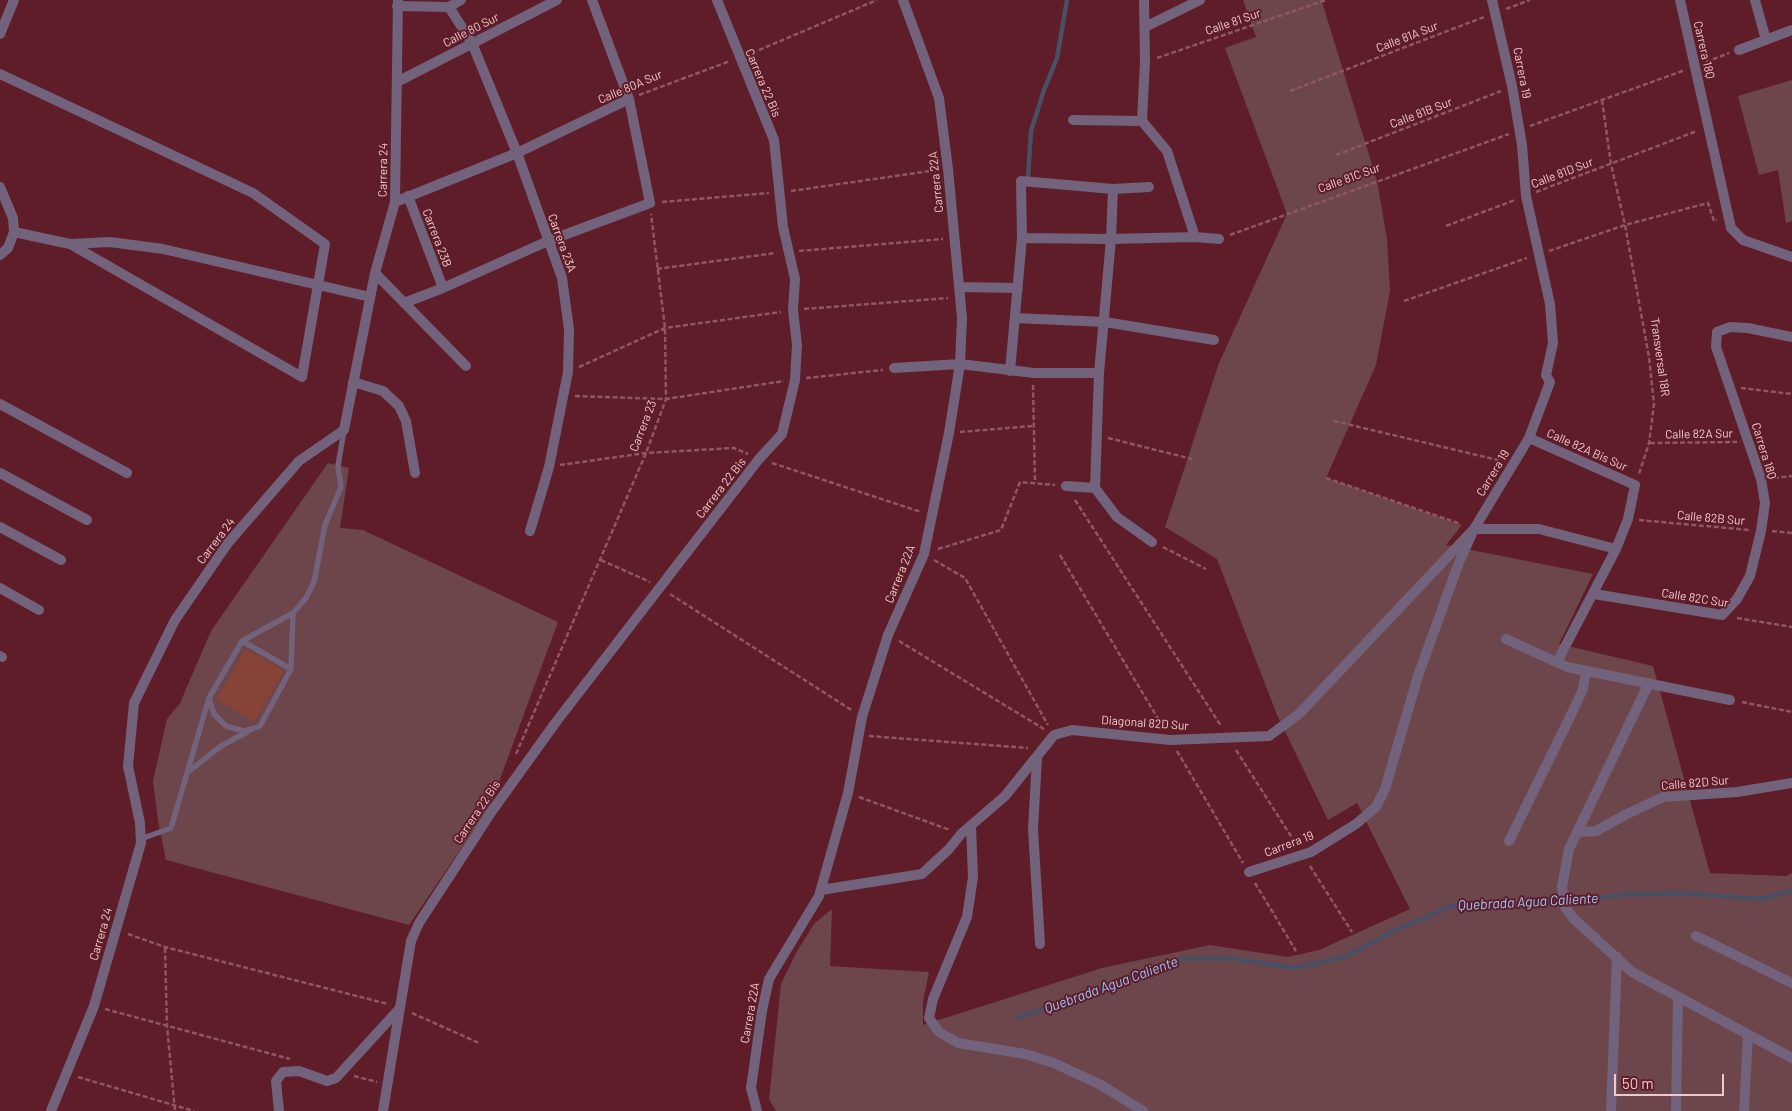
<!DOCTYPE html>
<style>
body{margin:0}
#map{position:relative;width:1792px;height:1111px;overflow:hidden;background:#5e1d29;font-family:Barlow,sans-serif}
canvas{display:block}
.scale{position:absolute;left:1614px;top:1074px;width:110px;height:22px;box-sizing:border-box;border:2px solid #f0c7ca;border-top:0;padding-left:6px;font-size:15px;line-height:18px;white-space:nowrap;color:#f0c7ca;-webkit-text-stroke:4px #5e1d29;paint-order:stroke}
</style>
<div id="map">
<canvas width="1792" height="1111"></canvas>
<div class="scale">50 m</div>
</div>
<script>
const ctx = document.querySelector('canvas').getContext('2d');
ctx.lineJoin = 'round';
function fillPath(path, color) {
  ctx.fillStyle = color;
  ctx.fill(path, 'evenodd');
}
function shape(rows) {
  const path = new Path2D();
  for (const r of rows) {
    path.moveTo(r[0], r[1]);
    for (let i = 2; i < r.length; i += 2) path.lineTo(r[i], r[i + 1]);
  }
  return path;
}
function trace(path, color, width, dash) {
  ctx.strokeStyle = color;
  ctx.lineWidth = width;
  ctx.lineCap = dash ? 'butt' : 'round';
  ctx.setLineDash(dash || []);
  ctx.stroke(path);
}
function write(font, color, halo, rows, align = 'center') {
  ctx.font = font + ' Barlow,sans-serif';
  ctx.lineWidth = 4;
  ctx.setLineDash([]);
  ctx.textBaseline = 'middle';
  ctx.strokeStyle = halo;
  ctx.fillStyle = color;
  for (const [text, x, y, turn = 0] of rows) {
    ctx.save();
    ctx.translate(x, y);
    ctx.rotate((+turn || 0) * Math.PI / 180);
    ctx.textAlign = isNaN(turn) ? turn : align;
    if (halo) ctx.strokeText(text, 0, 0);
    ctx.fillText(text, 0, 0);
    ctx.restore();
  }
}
fillPath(shape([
 [1243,0,1325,0,1322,2,1377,181,1387,239,1390,291,1376,365,1326,478,1462,525,1446,545,1593,574,1559,644,1653,666,1710,873,1786,876,1792,873,1792,1111,776,1111,769,1099,781,984,796,953,814,924,832,909,830,966,929,972,923,1002,923,1025,1102,968,1210,945,1288,957,1319,950,1410,909,1357,803,1328,820,1277,715,1217,559,1165,527,1219,363,1287,214,1225,48,1256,37],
 [1792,80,1792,221,1786,223,1778,170,1759,175,1738,96],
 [328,463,349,468,340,528,363,530,558,622,490,806,409,925,166,860,158,821,153,781,167,719,180,703,211,631]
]), '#6c464a');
trace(shape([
 [1028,177,1031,131,1044,90,1057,58,1067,0],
 [1017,1018,1181,959,1235,959,1295,968,1345,957,1398,929,1454,905,1542,903,1623,895,1679,893,1761,899,1792,891]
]), '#495066', 4.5);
fillPath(shape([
 [245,649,284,671,255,721,216,700]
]), '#874336');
trace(shape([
 [1506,9,1530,0],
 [752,53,877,0],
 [1157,58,1326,0],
 [1706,62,1729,53],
 [1290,91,1484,17],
 [639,95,730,61],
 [1602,100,1611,164,1625,225,1649,357,1654,404,1649,443,1639,474],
 [1530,126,1685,70],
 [1336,155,1501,91],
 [791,191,937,170],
 [1536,192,1697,131],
 [662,202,769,193],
 [1446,226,1515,200],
 [1230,235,1509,134],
 [799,251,943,239],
 [1549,251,1625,225,1708,203,1714,221,1717,220],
 [657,269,776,253],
 [1404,301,1527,258],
 [804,309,948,298],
 [579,367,665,328,781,312],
 [806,378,883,370],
 [1033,385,1035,483],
 [1741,388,1792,394],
 [575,396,666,399,784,381],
 [1334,421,1502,461],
 [960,432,1032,426],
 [1108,438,1192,459],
 [1650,443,1737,442],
 [772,463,921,512],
 [560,465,646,453,734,448,748,454],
 [1326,478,1461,524],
 [1774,478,1792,476],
 [1075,500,1221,726],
 [1639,520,1749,530],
 [1772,531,1792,533],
 [1163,547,1206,569],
 [938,549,1001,530,1020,482,1055,485],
 [1060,555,1163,727],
 [601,560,650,582],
 [934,560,965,578,1048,725],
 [670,594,853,711],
 [1737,618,1792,627],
 [899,641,1044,729],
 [1742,702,1792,712],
 [869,736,1028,748],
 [1236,750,1296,844],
 [1177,751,1243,863],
 [516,754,646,453,666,399,665,328,651,214],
 [859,797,950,830],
 [1310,866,1352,932],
 [1255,883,1296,951],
 [128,934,165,947,388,1004],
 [165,948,167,1026,175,1111],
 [105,1009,290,1059],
 [412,1013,479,1043],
 [354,1076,377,1082],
 [78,1077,194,1111]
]), '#905760', 2.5, [5, 2.5]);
trace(shape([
 [293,613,306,598,314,582,325,525,341,487,338,466,344,430],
 [242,641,293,613,291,669],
 [189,771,221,746,247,732],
 [141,839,171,828,209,698,242,641,291,669,260,726,252,729,244,731,226,726,214,714,209,698]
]), '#72627b', 5.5);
trace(shape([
 [1755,0,1766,40],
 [397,6,449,7,461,0],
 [449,7,472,43,517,153,562,278,569,329,568,372,549,467,530,531],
 [1145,27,1200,0],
 [1739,50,1792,30],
 [0,74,253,193,325,244,302,377,70,244],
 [397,82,557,0],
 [1073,120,1142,121,1167,151,1195,237],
 [1142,121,1145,61,1144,0],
 [408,196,443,288],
 [395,202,517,153,629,99],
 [14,232,70,244,110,242,163,249,370,297],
 [1022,238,1111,239,1195,237,1219,239],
 [375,273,466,366],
 [959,287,1018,288],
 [404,303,443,288,548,241,650,203,629,99,592,0],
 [1015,318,1105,322,1214,340],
 [894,368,960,364,1034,373,1099,373],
 [1010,371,1022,238,1021,181,1113,189,1149,187],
 [353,382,383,391,399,406,406,421,415,473],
 [0,404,127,473],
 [1529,438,1635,485,1628,519,1616,549,1557,662],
 [0,473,87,520],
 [1066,486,1095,488,1099,373,1111,239,1113,189],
 [1095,488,1117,517,1152,542],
 [0,527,61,560],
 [0,588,39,610],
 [1594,594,1722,615,1737,599,1750,576,1761,531,1765,503,1761,479,1716,347,1717,332,1730,327,1748,328,1792,337],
 [1506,639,1567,667,1730,700],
 [0,656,2,657],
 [1649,683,1569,849,1562,887,1565,907,1573,918,1632,972,1792,1058],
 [1037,758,1033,829,1040,944],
 [971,826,973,877,967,917,933,999,929,1018,939,1032,958,1043,1025,1054,1054,1063,1101,1085,1143,1111],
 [1578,832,1596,831,1625,815,1663,797,1737,792,1792,783],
 [1509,841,1570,717,1583,689,1586,671],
 [1249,872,1311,852,1356,824,1376,807,1385,789,1418,676,1458,565,1474,529,1529,438,1550,382,1546,375,1553,343,1550,304,1526,196,1522,145,1512,86,1492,0],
 [821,890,922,874,949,849,961,834,1005,796,1054,735,1072,730,1170,740,1269,736,1299,714,1474,529,1539,529,1616,549],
 [1696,936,1792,983],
 [51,1111,94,1006,141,843,140,823,128,766,134,703,175,620,228,543,299,461,344,430,375,273,395,202,398,0],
 [279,1111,276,1081,283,1072,299,1071,327,1081,336,1078,400,1008],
 [383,1111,411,941,419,923,492,811,556,722,759,459,782,434,795,380,797,345,793,310,795,279,783,227,774,140,717,0],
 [757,1111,751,1088,762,1011,769,979,819,896,848,793,862,717,888,635,924,554,949,433,960,364,962,318,948,169,939,98,903,0],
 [1611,1111,1617,957],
 [1676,1111,1678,997],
 [1744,1111,1748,1034]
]), '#72627b', 10);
trace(shape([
 [1680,0,1731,228,1743,240,1792,257],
 [0,34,14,0],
 [0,187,13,218,14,232,8,248,0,255]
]), '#72627b', 10);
write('12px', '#f0c7ca', '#5e1d29', [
 ["Calle 81 Sur",1233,22,-19],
 ["Calle 80 Sur",471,30,-27],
 ["Calle 81A Sur",1407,37,-21],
 ["Carrera 18Q",1704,50,77],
 ["Carrera 19",1522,73,79],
 ["Carrera 22 Bis",763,83,67],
 ["Calle 80A Sur",630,87,-23],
 ["Calle 81B Sur",1421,113,-21],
 ["Carrera 24",383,170,-89],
 ["Calle 81D Sur",1562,173,-21],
 ["Calle 81C Sur",1349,178,-20],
 ["Carrera 22A",936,182,-96],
 ["Carrera 23B",437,238,69],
 ["Carrera 23A",562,243,70],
 ["Transversal 18R",1660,357,82],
 ["Carrera 23",643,426,-69],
 ["Calle 82A Sur",1699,434,-1],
 ["Calle 82A Bis Sur",1587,450,24],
 ["Carrera 18Q",1764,451,73],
 ["Carrera 19",1493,473,-59],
 ["Carrera 22 Bis",721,488,-52],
 ["Calle 82B Sur",1711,518,5],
 ["Carrera 24",216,541,-53],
 ["Carrera 22A",900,574,-68],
 ["Calle 82C Sur",1695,598,9],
 ["Diagonal 82D Sur",1145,723,4],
 ["Calle 82D Sur",1695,783,-5],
 ["Carrera 22 Bis",477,812,-56],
 ["Carrera 19",1289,844,-21],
 ["Carrera 24",101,934,-74],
 ["Carrera 22A",750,1013,-80]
]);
write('italic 14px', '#98c6fb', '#5e1d29', [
 ["Quebrada Agua Caliente",1528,902,-3],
 ["Quebrada Agua Caliente",1111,985,-20]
]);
</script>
